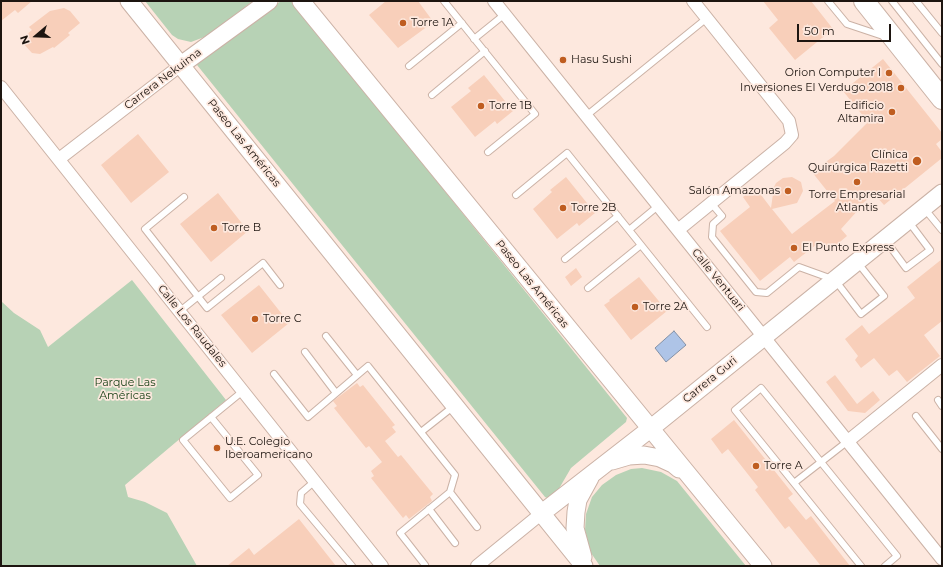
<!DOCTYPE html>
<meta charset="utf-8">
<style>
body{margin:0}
#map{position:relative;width:943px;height:567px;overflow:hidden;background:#fde8de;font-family:Montserrat,sans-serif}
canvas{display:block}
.frame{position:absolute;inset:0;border:2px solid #1d1510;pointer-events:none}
.north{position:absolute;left:16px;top:16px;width:40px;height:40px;-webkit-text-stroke:3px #fde8de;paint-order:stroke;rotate:251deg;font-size:11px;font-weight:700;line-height:16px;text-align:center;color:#1d1510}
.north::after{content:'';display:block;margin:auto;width:14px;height:18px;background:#1d1510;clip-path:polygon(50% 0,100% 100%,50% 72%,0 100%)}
.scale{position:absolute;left:797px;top:24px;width:94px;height:18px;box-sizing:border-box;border:2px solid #1d1510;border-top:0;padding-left:5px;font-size:12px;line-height:14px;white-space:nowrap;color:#1d1510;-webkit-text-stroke:3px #fde8de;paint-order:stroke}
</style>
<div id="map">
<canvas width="943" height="567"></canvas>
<div class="frame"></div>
<div class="north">N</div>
<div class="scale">50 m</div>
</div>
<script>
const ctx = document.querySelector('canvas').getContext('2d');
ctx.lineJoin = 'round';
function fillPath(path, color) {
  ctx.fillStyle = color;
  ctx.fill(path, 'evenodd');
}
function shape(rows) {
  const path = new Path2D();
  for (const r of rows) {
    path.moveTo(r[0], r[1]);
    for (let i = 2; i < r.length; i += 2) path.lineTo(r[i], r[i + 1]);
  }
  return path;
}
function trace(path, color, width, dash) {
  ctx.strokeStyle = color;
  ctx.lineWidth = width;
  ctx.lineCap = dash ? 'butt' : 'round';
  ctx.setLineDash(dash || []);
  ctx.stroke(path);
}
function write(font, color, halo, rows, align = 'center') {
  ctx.font = font + ' Montserrat,sans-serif';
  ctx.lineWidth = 3.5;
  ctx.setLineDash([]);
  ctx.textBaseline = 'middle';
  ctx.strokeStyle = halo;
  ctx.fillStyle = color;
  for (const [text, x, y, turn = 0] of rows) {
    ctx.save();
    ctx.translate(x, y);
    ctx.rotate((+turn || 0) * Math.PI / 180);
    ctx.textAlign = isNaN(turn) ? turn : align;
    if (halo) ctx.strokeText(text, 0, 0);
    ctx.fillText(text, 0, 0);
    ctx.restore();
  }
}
fillPath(shape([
 [145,1,253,1,207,36,191,42,178,39,172,35],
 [281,1,292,1,627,418,626,422,571,468,557,492,549,499,545,497,197,65,198,62],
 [132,280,226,400,125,485,128,497,145,502,167,513,197,566,1,566,1,301,14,313,40,330,48,347],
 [642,468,661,472,677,481,746,566,600,566,591,553,585,530,586,514,592,497,602,485,616,475,631,469]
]), '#b7d2b5');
const water = shape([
 [674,331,686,345,666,362,655,348,674,331]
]);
fillPath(water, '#aec4e7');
trace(water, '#8290a6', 1);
fillPath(shape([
 [1,1,32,1,18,13,15,10,1,21],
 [386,1,418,1,432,20,427,25,428,26,398,48,369,15],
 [763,1,811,1,833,29,795,60,769,28,778,20],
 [64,8,70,11,80,23,68,33,70,35,54,48,53,47,40,54,32,53,20,40,32,30,29,27,50,11],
 [883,59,942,133,942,139,936,144,942,152,942,158,884,205,874,194,857,208,859,209,841,229,847,236,829,251,821,241,794,262,790,257,760,281,720,231,750,207,743,197,755,187,771,208,774,187,776,183,783,178,792,177,801,182,803,191,797,203,772,209,792,234,835,201,812,172,834,156,868,122,843,91],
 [484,75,513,111,497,124,495,121,475,137,451,107,471,91,468,88],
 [138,134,169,172,131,203,101,165],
 [566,177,595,213,579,226,577,223,557,239,533,209,552,192,550,190],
 [218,193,248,231,211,262,180,224],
 [942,259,942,321,924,335,940,356,907,382,897,370,889,376,874,358,861,368,855,360,858,356,845,339,862,325,869,334,915,298,907,287],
 [576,268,582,277,571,286,565,277],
 [639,277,667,311,631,340,604,305,610,301,609,300],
 [259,285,289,323,252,353,221,315],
 [835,375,857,404,873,391,880,400,865,413,848,411,826,382],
 [357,383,360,387,363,385,395,425,392,427,396,432,385,441,398,457,401,455,433,494,430,497,432,501,409,519,406,515,403,518,371,478,374,476,371,471,382,462,369,446,366,448,334,408,337,406,333,401],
 [734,420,793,494,788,498,806,520,811,516,850,566,821,566,789,526,785,529,755,490,758,487,728,449,722,454,711,439],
 [299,519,336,566,227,566,249,548,254,555]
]), '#f8cfba');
const lane = shape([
 [444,1,535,114,488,152],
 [828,1,847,24,886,37],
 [892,1,942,64],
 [916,1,942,33],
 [474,39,505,14],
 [409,66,462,23],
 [432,95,485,51],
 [586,116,707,18],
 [516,195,567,153,707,327],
 [184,197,145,229,207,308,263,263,280,285],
 [711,203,722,216,713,224,712,237,756,292,767,293,799,267,835,280,861,314,884,296,858,263],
 [924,208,942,230],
 [629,230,658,206],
 [886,241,906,268,930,250,909,222],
 [565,259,618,216],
 [588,288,641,245],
 [180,311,221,278],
 [326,336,357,375],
 [305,352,336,393],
 [274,374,308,417,368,366,455,475,450,492,400,533,425,565],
 [938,400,942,406],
 [916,416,942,449],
 [211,417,258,475,230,498,183,440,243,391],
 [421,432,454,406],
 [315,481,301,493,300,504,352,566],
 [794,483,848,441],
 [450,492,477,527],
 [429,509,455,543],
 [861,566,735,410,761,388,897,556,885,566]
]);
const street = shape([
 [494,1,942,559],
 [1,87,382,566],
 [59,159,181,65],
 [678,230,785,143,792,135,789,121,693,1],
 [848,441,942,365],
 [477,566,542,513]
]);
const secondary = shape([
 [129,1,584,566],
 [301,1,763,566],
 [181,65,269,1],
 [612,461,629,456,644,455,660,458,673,464,679,469],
 [542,513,650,429,942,193],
 [583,557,575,528,576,512,578,500,590,478]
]);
const primary = shape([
 [864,1,942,99]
]);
trace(lane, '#cbb2a6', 8);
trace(street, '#cbb2a6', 14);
trace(secondary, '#cbb2a6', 19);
trace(primary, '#cbb2a6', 22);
trace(lane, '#fff', 6);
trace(street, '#fff', 12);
trace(secondary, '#fff', 17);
trace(primary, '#fff', 20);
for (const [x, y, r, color] of [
 [403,23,4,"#bf5d20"],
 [563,60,4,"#bf5d20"],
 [889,73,4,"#bf5d20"],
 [901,88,4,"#bf5d20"],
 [481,106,4,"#bf5d20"],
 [892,112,4,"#bf5d20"],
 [917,161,5,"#bf5d20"],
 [857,182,4,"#bf5d20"],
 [788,191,4,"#bf5d20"],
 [563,208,4,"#bf5d20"],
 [214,228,4,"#bf5d20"],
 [794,248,4,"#bf5d20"],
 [635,307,4,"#bf5d20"],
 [255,319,4,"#bf5d20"],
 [217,448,4,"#bf5d20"],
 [756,466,4,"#bf5d20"]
]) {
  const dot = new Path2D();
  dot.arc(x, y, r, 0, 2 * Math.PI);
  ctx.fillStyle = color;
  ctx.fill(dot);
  trace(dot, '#fde8de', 1.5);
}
write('11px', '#1d1510', '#fde8de', [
 ["Torre 1A",411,23],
 ["Hasu Sushi",571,60],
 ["Orion Computer I",881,73,"right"],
 ["Inversiones El Verdugo 2018",893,88,"right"],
 ["Torre 1B",489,106],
 ["Edificio",884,106,"right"],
 ["Altamira",884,119,"right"],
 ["Clínica",908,155,"right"],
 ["Quirúrgica Razetti",908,168,"right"],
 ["Salón Amazonas",780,191,"right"],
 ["Torre Empresarial",857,195,"center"],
 ["Atlantis",857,208,"center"],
 ["Torre 2B",571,208],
 ["Torre B",222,228],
 ["El Punto Express",802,248],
 ["Torre 2A",643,307],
 ["Torre C",263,319],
 ["U.E. Colegio",225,442],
 ["Iberoamericano",225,455],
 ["Torre A",764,466]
], 'left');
write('11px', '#1d1510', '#fde8de', [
 ["Carrera Nekuima",163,79,-37],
 ["Paseo Las Américas",244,143,51],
 ["Calle Ventuari",718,280,51],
 ["Paseo Las Américas",532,284,51],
 ["Calle Los Raudales",192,326,51],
 ["Carrera Guri",710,380,-39]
]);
write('11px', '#123d11', '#fde8de', [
 ["Parque Las",125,383],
 ["Américas",125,396]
]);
</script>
